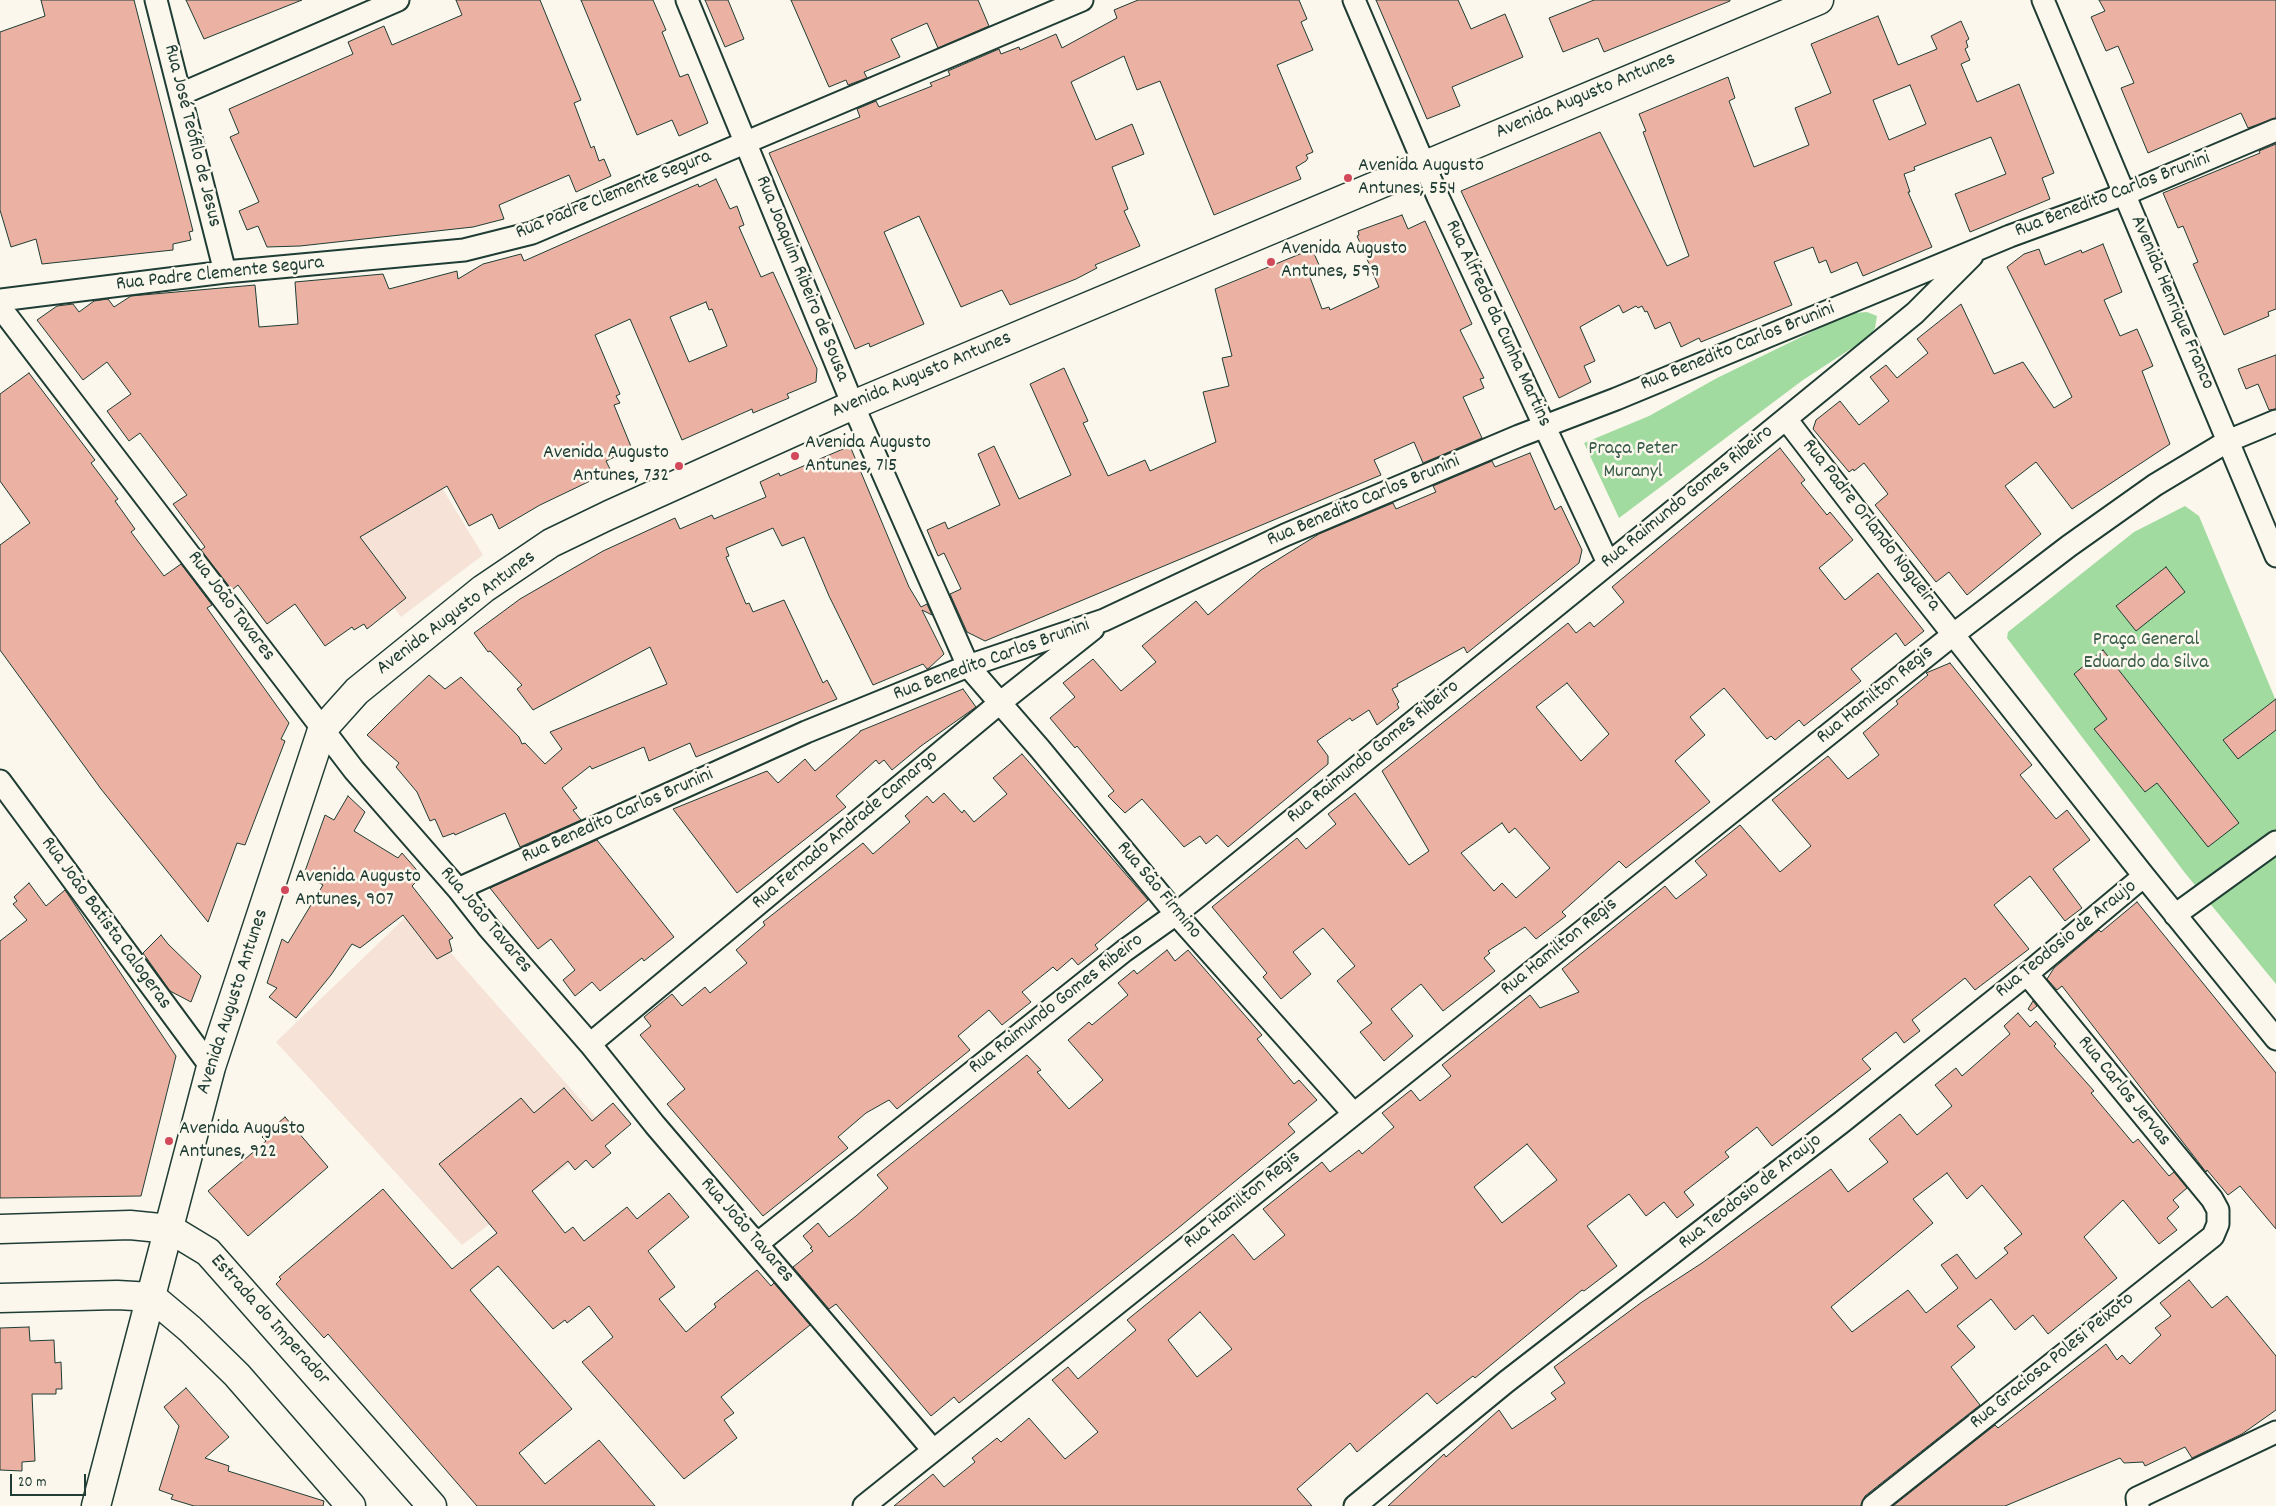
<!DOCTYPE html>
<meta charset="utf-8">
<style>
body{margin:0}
#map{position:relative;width:2276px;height:1506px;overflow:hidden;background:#fbf7ec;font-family:Dekko,sans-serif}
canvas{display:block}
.scale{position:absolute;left:10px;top:1474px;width:76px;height:22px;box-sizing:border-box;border:2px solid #1f3d34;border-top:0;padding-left:6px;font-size:15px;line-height:18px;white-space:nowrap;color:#1f3d34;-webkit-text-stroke:4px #fbf7ec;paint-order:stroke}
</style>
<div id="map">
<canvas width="2276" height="1506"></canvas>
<div class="scale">20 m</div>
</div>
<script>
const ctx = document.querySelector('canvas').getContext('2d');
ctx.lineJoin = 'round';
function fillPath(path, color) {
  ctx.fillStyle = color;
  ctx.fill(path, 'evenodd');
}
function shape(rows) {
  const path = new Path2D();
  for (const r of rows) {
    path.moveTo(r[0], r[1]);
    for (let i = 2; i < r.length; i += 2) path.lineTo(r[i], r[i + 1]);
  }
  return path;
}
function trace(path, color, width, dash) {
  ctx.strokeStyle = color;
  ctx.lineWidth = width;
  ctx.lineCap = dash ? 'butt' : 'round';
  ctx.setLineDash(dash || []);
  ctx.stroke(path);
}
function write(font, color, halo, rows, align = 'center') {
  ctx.font = font + ' Dekko,sans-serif';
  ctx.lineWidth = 5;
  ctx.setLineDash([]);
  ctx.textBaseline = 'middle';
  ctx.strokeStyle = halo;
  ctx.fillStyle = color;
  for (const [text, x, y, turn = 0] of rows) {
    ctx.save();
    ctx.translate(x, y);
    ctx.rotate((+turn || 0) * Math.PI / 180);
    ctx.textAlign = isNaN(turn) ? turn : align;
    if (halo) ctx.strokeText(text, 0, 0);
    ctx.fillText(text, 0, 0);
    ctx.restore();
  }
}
fillPath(shape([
 [384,393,483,555,401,617,268,432],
 [413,910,610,1133,462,1245,276,1042]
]), '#f6e2d6');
fillPath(shape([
 [1867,312,1877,316,1875,328,1869,337,1803,380,1619,518,1584,443,1649,416,1717,378,1836,320,1855,313],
 [2185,506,2199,516,2276,701,2276,984,2185,873,2007,638,2008,632,2134,532]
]), '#a2dba0');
const building = shape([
 [41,0,134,0,193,231,189,232,191,240,173,244,173,250,42,264,36,239,11,247,0,210,0,32,45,16,41,0],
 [186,0,302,0,204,39,186,0],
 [456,0,540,0,581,100,574,103,591,148,594,146,599,161,604,159,611,176,576,192,569,175,499,205,504,219,473,227,300,246,267,247,258,226,247,230,239,211,259,202,230,137,239,133,229,109,353,54,348,42,384,26,392,45,462,15,456,0],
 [581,0,653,0,666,30,662,32,680,77,688,74,708,123,679,136,672,120,637,135,581,0],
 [705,0,728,0,744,39,725,47,705,0],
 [791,0,978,0,989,26,938,48,927,23,891,39,900,57,864,72,867,78,848,85,846,80,829,87,791,0],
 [1138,0,1299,0,1307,19,1301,22,1313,50,1277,65,1313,152,1306,155,1308,158,1306,161,1296,167,1301,179,1214,215,1160,81,1137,90,1124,56,1071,82,1096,140,1132,124,1144,154,1112,167,1128,209,1124,211,1140,246,1095,265,1097,268,1076,279,1010,305,1002,290,961,307,919,216,884,232,924,324,870,347,869,343,855,349,769,153,860,117,857,109,876,101,879,107,932,86,930,83,950,75,948,71,999,49,1001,54,1019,47,1020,50,1056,34,1062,48,1117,18,1114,10,1138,0],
 [1376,0,1458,0,1471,29,1505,14,1523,57,1452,87,1460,106,1427,119,1376,0],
 [1594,0,1730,0,1730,1,1604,52,1598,38,1563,52,1549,18,1594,0],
 [2099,0,2276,0,2276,118,2248,128,2241,113,2148,153,2121,88,2134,83,2118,46,2106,51,2091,17,2105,11,2099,0],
 [1878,16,1898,65,1937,49,1931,36,1961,21,1969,39,1966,41,1968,47,1965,49,1970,60,1961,64,1977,102,2019,84,2054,173,2042,178,2050,199,1970,232,1955,194,2006,174,1991,137,1914,167,1915,170,1904,174,1910,192,1908,192,1932,247,1863,276,1857,262,1831,273,1826,260,1819,263,1813,247,1774,262,1792,305,1701,342,1699,338,1681,347,1670,322,1655,329,1647,311,1645,312,1642,306,1638,308,1636,306,1623,313,1619,305,1580,327,1595,361,1584,366,1591,382,1559,398,1461,191,1600,132,1667,266,1689,256,1643,132,1646,131,1639,114,1728,77,1735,98,1729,101,1754,167,1809,145,1795,108,1831,93,1811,44,1878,16],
 [1910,85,1926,124,1889,140,1873,100,1910,85],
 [2276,144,2276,309,2268,312,2269,316,2224,335,2193,264,2198,262,2183,226,2178,228,2163,193,2260,153,2259,151,2276,144],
 [716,179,730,209,737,206,744,225,739,227,761,277,773,272,817,369,816,382,787,394,789,398,753,413,752,409,682,440,630,319,595,335,620,394,616,396,620,403,614,405,632,449,606,461,611,471,540,505,499,529,492,514,469,526,447,486,360,537,406,598,367,629,364,624,354,630,352,627,325,646,295,604,267,624,238,585,232,590,201,550,205,547,173,504,187,495,140,433,129,441,107,411,131,394,107,362,83,380,37,320,57,306,73,304,79,312,94,301,108,299,114,307,131,296,255,285,259,327,298,324,295,282,383,274,389,289,457,271,458,279,483,264,521,254,524,261,698,184,699,187,716,179],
 [706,302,709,310,712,309,727,346,689,362,670,317,706,302],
 [1402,215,1408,229,1425,221,1472,324,1460,330,1484,378,1480,379,1484,388,1463,397,1482,438,1423,463,1414,442,1374,460,1381,475,985,641,967,632,950,594,961,589,944,553,938,556,927,530,945,522,948,529,1000,505,978,454,994,446,1019,499,1071,475,1030,384,1064,368,1088,421,1083,423,1108,476,1145,460,1150,471,1216,442,1203,392,1229,386,1222,358,1232,356,1215,289,1312,249,1320,267,1308,272,1322,309,1329,307,1330,310,1379,287,1357,236,1359,235,1358,231,1402,215],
 [2103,244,2122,292,2104,300,2120,336,2137,329,2153,366,2142,371,2170,444,2072,509,2036,462,2005,486,2041,534,1967,595,1949,572,1936,582,1875,505,1888,494,1864,463,1854,471,1853,469,1849,472,1813,429,1816,420,1840,401,1859,425,1889,401,1870,377,1886,365,1897,378,1928,353,1917,339,1961,304,1994,374,2023,362,2054,408,2072,397,2007,267,2024,254,2039,249,2045,265,2081,250,2082,253,2103,244],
 [2276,355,2276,409,2269,410,2258,384,2246,389,2238,369,2276,355],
 [29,373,95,460,91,463,118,499,115,501,135,529,131,532,164,576,181,564,212,605,207,608,289,723,281,739,285,741,245,845,237,843,208,922,101,789,0,650,0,545,30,523,0,481,0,394,29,373],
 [850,446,909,587,921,607,927,604,932,615,922,610,944,654,929,668,927,669,923,664,873,685,829,596,804,537,782,546,773,528,726,548,729,556,726,557,746,604,749,603,753,612,784,600,823,683,827,680,837,699,696,757,690,743,649,761,644,747,592,769,590,766,562,788,577,808,573,810,581,820,520,847,505,813,455,835,454,833,443,837,435,819,430,821,417,792,396,767,399,763,367,735,388,714,429,675,445,689,461,677,519,737,522,744,525,743,545,764,562,749,550,732,667,684,650,647,533,710,517,689,522,685,490,651,488,652,474,633,520,599,603,551,675,518,680,529,712,515,714,519,766,497,760,482,779,473,780,476,850,446],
 [1780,448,1805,480,1801,483,1827,515,1830,512,1853,540,1819,568,1845,600,1878,573,1924,631,1905,646,1896,633,1851,669,1861,681,1804,726,1799,720,1775,740,1771,736,1767,739,1724,688,1690,717,1705,735,1675,761,1710,802,1626,868,1619,861,1562,912,1566,916,1536,939,1525,927,1488,951,1490,953,1484,958,1495,971,1443,1011,1421,984,1391,1009,1413,1036,1384,1061,1360,1032,1372,1023,1337,981,1355,966,1323,928,1293,952,1311,974,1281,999,1263,977,1267,973,1212,907,1297,838,1306,849,1336,824,1328,814,1355,793,1409,865,1429,851,1382,771,1568,623,1576,633,1590,622,1594,627,1624,602,1612,587,1780,448],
 [1567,683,1609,734,1581,761,1536,707,1567,683],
 [1502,823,1509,833,1515,828,1550,868,1516,898,1502,883,1494,891,1461,853,1502,823],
 [1530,453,1555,510,1561,506,1582,550,1579,563,1467,653,1464,647,1397,684,1398,686,1392,689,1399,702,1397,704,1399,708,1377,725,1369,710,1352,721,1350,718,1317,741,1328,756,1328,764,1228,847,1217,835,1206,844,1200,836,1184,847,1142,799,1125,813,1108,796,1114,791,1077,746,1075,748,1050,718,1075,697,1063,683,1093,659,1121,691,1156,662,1142,646,1196,601,1208,615,1261,570,1319,534,1393,503,1396,509,1436,492,1433,486,1492,461,1495,467,1530,453],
 [2166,567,2185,592,2136,631,2116,606,2166,567],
 [2103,650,2239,823,2208,847,2157,783,2145,792,2094,729,2107,719,2074,674,2103,650],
 [1950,663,2032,765,2020,775,2056,819,2067,810,2090,840,2053,869,2082,908,2065,921,2030,876,1994,905,2029,949,1975,990,1965,978,1912,1020,1920,1031,1904,1043,1896,1032,1862,1059,1871,1069,1772,1146,1757,1127,1725,1152,1729,1157,1684,1192,1694,1205,1677,1218,1664,1202,1646,1216,1629,1194,1587,1226,1617,1266,1584,1291,1582,1290,1475,1378,1473,1376,1437,1404,1427,1393,1357,1452,1350,1443,1297,1489,1312,1506,894,1506,933,1474,944,1487,975,1462,972,1458,997,1438,1001,1442,1029,1418,1065,1459,1098,1432,1052,1380,1068,1367,1078,1379,1136,1330,1127,1320,1233,1234,1254,1260,1285,1235,1263,1209,1322,1162,1330,1172,1359,1150,1362,1154,1394,1127,1382,1113,1411,1090,1420,1101,1451,1076,1442,1065,1530,995,1540,1008,1579,992,1562,969,1665,886,1676,899,1707,875,1695,861,1740,825,1780,872,1811,846,1772,800,1828,756,1848,779,1879,755,1863,733,1898,704,1896,701,1928,675,1926,673,1950,663],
 [1527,1144,1557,1180,1502,1223,1474,1187,1527,1144],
 [1200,1312,1232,1349,1197,1377,1168,1340,1200,1312],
 [963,689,976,707,921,746,892,770,884,760,879,764,876,760,836,796,846,807,737,893,673,809,767,771,778,783,805,759,815,771,860,732,860,731,963,689],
 [2276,699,2276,730,2238,759,2223,740,2276,699],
 [1022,754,1148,900,1095,945,1098,949,1078,965,1072,958,1057,971,1053,967,1022,992,1031,1002,1002,1025,989,1010,958,1036,970,1050,897,1109,889,1100,866,1113,838,1137,848,1148,763,1216,667,1104,685,1089,640,1035,651,1026,644,1017,672,994,682,1006,705,987,710,993,747,963,736,950,765,925,763,922,863,843,873,854,910,822,905,816,927,796,933,803,944,793,962,813,964,810,974,822,1007,794,993,778,1022,754],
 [348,796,365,812,354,831,398,858,402,853,422,876,412,886,453,938,449,940,452,951,437,959,403,915,360,948,352,944,331,975,296,1018,269,997,277,988,267,983,282,939,288,943,323,885,304,874,325,815,334,820,348,796],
 [597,840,674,937,644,961,642,958,600,991,592,982,575,996,563,980,575,970,551,939,538,949,490,888,597,840],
 [29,883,46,906,65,890,176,1056,141,1196,0,1198,0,941,27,920,13,904,17,901,14,897,29,883],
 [2137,902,2276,1073,2276,1229,2240,1186,2228,1195,2207,1170,2206,1172,2062,986,2057,990,2047,979,2054,968,2099,930,2101,932,2137,902],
 [161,935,168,944,201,976,191,1002,170,991,143,953,161,935],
 [1167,950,1175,961,1188,950,1262,1035,1257,1039,1294,1084,1299,1080,1317,1100,1288,1124,1295,1132,1177,1229,959,1403,954,1397,931,1416,836,1304,829,1309,793,1267,813,1251,810,1248,812,1247,803,1236,818,1223,829,1237,856,1216,888,1188,877,1175,1027,1055,1041,1070,1037,1072,1069,1109,1103,1080,1068,1040,1089,1022,1092,1025,1128,995,1118,983,1134,970,1137,974,1167,950],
 [2033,1001,2037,1006,2031,1011,2028,1009,2033,1001],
 [2018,1013,2030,1027,2036,1021,2056,1044,2054,1046,2094,1091,2091,1093,2133,1143,2138,1139,2169,1176,2174,1172,2187,1188,2173,1200,2179,1207,2167,1218,2177,1230,2159,1244,2123,1200,2084,1237,2117,1278,2048,1334,2033,1315,2015,1330,1991,1299,1957,1326,1975,1347,1951,1367,1980,1405,1865,1496,1861,1506,1388,1506,1444,1454,1446,1457,1499,1410,1512,1429,1556,1399,1551,1393,1565,1383,1554,1367,1642,1302,1702,1263,1831,1169,1848,1192,1888,1162,1869,1139,1900,1114,1917,1135,1952,1106,1935,1085,1956,1068,1962,1076,2010,1034,2004,1026,2018,1013],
 [1947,1173,1967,1199,1982,1185,2022,1234,2004,1248,2008,1253,1976,1279,1957,1254,1941,1265,1958,1288,1926,1313,1908,1290,1852,1332,1831,1307,1933,1223,1913,1199,1947,1173],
 [564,1088,592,1121,613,1103,631,1124,605,1146,611,1153,593,1168,586,1160,575,1170,568,1161,532,1191,565,1233,573,1227,584,1241,627,1207,637,1219,669,1193,689,1217,648,1251,675,1287,659,1299,686,1332,716,1307,714,1304,757,1270,771,1286,774,1283,810,1325,721,1397,734,1413,724,1420,737,1438,684,1479,582,1362,613,1337,589,1306,567,1323,565,1320,553,1329,498,1266,470,1290,572,1409,519,1453,545,1484,599,1440,655,1506,477,1506,328,1334,324,1338,276,1284,281,1279,279,1277,383,1189,452,1269,497,1233,439,1164,521,1098,534,1113,564,1088],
 [285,1117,328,1167,248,1236,208,1191,266,1141,262,1137,285,1117],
 [2189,1280,2212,1308,2227,1296,2276,1356,2276,1410,2242,1434,2192,1458,2185,1447,2145,1466,2143,1462,2124,1463,2120,1458,2005,1506,1893,1506,1995,1425,1998,1428,2106,1344,2117,1360,2122,1355,2130,1364,2161,1335,2155,1328,2171,1316,2160,1303,2189,1280],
 [29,1327,30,1341,54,1340,55,1363,61,1362,62,1389,56,1389,56,1394,32,1394,35,1461,22,1462,22,1471,0,1470,0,1328,29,1327],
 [186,1388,229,1437,205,1458,229,1466,228,1471,324,1501,323,1506,194,1506,171,1499,173,1495,159,1490,179,1426,164,1407,186,1388]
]);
fillPath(building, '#ebb2a4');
trace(building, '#1f3d34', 1);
const street = shape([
 [156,0,225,272],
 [687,0,853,405,968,666,1040,749,1176,914,1353,1113],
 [1354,0,1438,197,1608,563],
 [2043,0,2276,556],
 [181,94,398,0],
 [0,300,225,272,464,250,532,233,1082,0],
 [0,307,354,770,458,889,488,927,590,1044,655,1125,933,1450],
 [1786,419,1899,566,2144,876,2276,1039],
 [0,781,211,1067],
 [458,889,806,732,968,666,1104,620,1285,535,1519,436,1616,399,2010,236,2125,194,2276,130],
 [2175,915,2276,842],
 [590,1044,1001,702,1093,629],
 [757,1244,1124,951,1176,914,1651,529,1915,313,1972,256],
 [864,1506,1954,634,2069,546,2155,485,2228,441,2276,421],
 [1355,1506,1506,1382,1842,1122,2027,974,2144,876],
 [1873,1506,2213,1236,2218,1224,2218,1210,2212,1199,2027,974],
 [2138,1506,2137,1498,2276,1432]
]);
const secondary = shape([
 [0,1229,130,1225,170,1229,208,1252,432,1506],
 [0,1298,117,1295,152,1297,190,1329,237,1375,351,1506],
 [96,1506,211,1067,322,730,357,691,483,589,551,543,609,515,853,405,1819,0]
]);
trace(street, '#1f3d34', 25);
trace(secondary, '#1f3d34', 31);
trace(street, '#fbf7ec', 21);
trace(secondary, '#fbf7ec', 28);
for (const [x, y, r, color] of [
 [1348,178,5,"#d1495b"],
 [1271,262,5,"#d1495b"],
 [795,456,5,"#d1495b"],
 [679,466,5,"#d1495b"],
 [285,890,5,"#d1495b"],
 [169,1141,5,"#d1495b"]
]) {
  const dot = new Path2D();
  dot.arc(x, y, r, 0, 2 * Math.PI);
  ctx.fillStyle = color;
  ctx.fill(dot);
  trace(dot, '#fbf7ec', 2);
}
write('20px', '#1f3d34', '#fbf7ec', [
 ["Avenida Augusto Antunes",1586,97,-23],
 ["Rua José Teófilo de Jesus",191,136,76],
 ["Rua Padre Clemente Segura",614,196,-22],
 ["Rua Benedito Carlos Brunini",2113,196,-21],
 ["Rua Padre Clemente Segura",220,275,-6],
 ["Rua Joaquim Ribeiro de Sousa",801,279,68],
 ["Avenida Henrique Franco",2171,303,67],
 ["Rua Alfredo da Cunha Martins",1497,324,65],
 ["Rua Benedito Carlos Brunini",1738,348,-22],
 ["Avenida Augusto Antunes",922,376,-23],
 ["Rua Raimundo Gomes Ribeiro",1688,498,-39],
 ["Rua Benedito Carlos Brunini",1364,502,-23],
 ["Rua Padre Orlando Nogueira",1870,526,52],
 ["Rua João Tavares",230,607,53],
 ["Avenida Augusto Antunes",457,614,-37],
 ["Rua Benedito Carlos Brunini",992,661,-20],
 ["Rua Hamilton Regis",1876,696,-39],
 ["Rua Raimundo Gomes Ribeiro",1374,753,-39],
 ["Rua Benedito Carlos Brunini",618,817,-24],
 ["Rua Fernado Andrade Camargo",846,831,-40],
 ["Rua São Firmino",1158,891,50],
 ["Rua João Tavares",485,921,50],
 ["Rua João Batista Calogeras",105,924,54],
 ["Rua Teodosio de Araujo",2067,940,-39],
 ["Rua Hamilton Regis",1560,948,-39],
 ["Avenida Augusto Antunes",234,1002,-72],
 ["Rua Raimundo Gomes Ribeiro",1057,1005,-38],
 ["Rua Carlos Jervas",2123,1092,51],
 ["Rua Teodosio de Araujo",1751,1193,-38],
 ["Rua Hamilton Regis",1243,1201,-39],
 ["Rua João Tavares",746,1231,49],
 ["Estrada do Imperador",269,1321,48],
 ["Rua Graciosa Polesi Peixoto",2053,1362,-39]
]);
write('20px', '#1f3d34', '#fbf7ec', [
 ["Avenida Augusto",1358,167],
 ["Antunes, 554",1358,190],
 ["Avenida Augusto",1281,250],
 ["Antunes, 599",1281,273],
 ["Avenida Augusto",805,444],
 ["Antunes, 715",805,467],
 ["Avenida Augusto",669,454,"right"],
 ["Antunes, 732",669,477,"right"],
 ["Avenida Augusto",295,878],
 ["Antunes, 907",295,901],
 ["Avenida Augusto",179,1130],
 ["Antunes, 922",179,1153]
], 'left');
write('20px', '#395d4a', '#fbf7ec', [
 ["Praça Peter",1633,450],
 ["Muranyl",1633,473],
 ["Praça General",2146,641],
 ["Eduardo da Silva",2146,664]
]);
</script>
